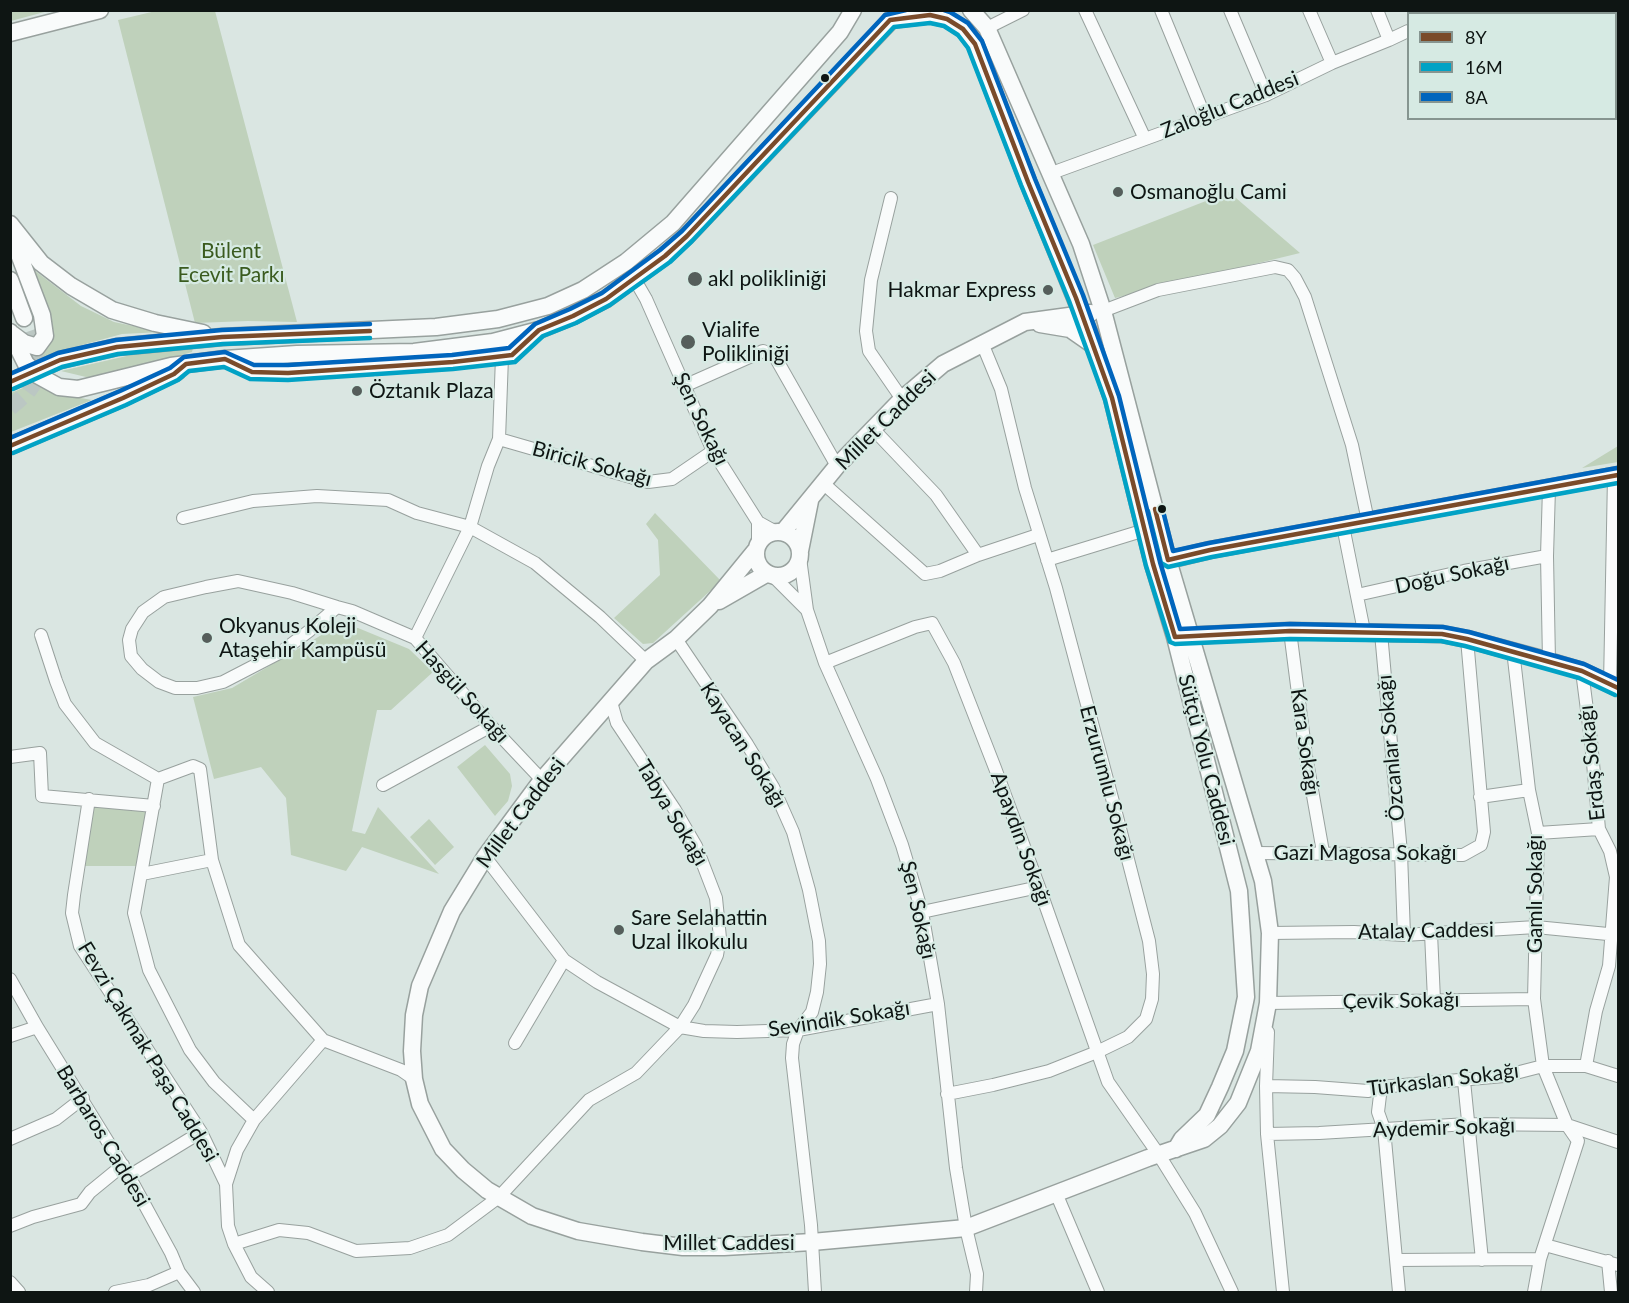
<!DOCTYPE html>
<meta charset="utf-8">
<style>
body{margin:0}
#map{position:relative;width:1629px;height:1303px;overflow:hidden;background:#dae6e2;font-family:Lato,sans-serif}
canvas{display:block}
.frame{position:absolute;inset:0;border:12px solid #0e1513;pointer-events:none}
.legend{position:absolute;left:1407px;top:12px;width:210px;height:108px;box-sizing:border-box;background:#d6eae3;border:2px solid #869590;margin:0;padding:8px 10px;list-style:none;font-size:18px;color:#0e1513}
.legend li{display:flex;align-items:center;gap:12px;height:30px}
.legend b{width:30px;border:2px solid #869590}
</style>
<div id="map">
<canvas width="1629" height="1303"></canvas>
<div class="frame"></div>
<ul class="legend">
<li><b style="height:8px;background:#7a4b2a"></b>8Y</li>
<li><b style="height:8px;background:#01a2c5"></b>16M</li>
<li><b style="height:8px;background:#0065bd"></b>8A</li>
</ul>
</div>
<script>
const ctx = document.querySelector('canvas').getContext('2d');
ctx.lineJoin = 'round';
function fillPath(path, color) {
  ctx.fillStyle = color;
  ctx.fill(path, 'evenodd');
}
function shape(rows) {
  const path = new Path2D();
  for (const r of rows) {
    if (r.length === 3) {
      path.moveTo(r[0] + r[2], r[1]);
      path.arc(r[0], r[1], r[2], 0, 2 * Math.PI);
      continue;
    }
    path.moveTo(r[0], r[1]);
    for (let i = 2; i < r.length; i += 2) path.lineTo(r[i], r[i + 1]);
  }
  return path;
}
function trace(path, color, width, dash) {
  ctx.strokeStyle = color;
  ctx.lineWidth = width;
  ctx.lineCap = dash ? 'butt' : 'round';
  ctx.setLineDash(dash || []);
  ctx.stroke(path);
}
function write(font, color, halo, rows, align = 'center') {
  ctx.font = font + ' Lato,sans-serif';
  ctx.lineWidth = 4.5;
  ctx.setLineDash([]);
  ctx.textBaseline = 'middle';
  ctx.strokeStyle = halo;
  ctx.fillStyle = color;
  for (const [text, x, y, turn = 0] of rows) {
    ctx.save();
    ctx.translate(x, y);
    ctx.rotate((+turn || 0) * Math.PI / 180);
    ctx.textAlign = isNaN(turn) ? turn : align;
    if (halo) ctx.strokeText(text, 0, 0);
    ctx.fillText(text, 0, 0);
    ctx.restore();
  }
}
fillPath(shape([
 [11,10,48,10,48,11,11,21],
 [160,10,215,11,297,322,248,321,195,323,118,20],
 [1229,192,1300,253,1115,298,1093,245],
 [34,270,81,306,114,322,162,332,122,334,53,353,37,362,28,348,38,352,47,348,53,332],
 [193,348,192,352,103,377,86,377,61,371,131,355],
 [37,382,53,393,92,400,11,432,11,393],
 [1618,446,1618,462,1582,468],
 [655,513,721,581,653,643,643,644,614,618,660,575,658,540,646,524],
 [335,627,358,628,409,649,433,672,391,710,377,710,352,831,365,834,378,807,439,874,362,847,346,871,291,855,286,798,261,767,214,779,193,697,232,688],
 [485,745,510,774,512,786,508,801,495,816,457,767],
 [93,802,146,808,139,866,82,866],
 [429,819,454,847,435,865,410,837]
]), '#bfd1bb');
trace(shape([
 [10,408,27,393,35,382,37,365,32,341,24,318]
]), '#bbc7c3', 16, [16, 8]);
const street = shape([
 [1085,10,1145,139],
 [1161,10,1205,117],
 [1230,10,1266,95],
 [1309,10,1332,63],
 [1377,10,1389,40],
 [1439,14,1442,10],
 [987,28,1023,10],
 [1049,174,1266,95,1332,63,1389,40,1408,31],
 [891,198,871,280,866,331,869,351,902,399],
 [635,280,646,299,713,451,758,522,776,532],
 [1103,311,1158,290,1275,267,1288,270,1295,278,1305,297,1352,445,1368,521],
 [226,360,252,372,288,373,453,362,512,355,538,331],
 [684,386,763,351,774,355,837,466],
 [874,430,936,495,978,555],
 [499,439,648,482,672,479,713,451],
 [824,484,925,574,940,571,978,555,1038,535],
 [1549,488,1547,556,1549,661],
 [183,518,253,501,317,496,388,500,417,513,470,527,535,563,600,617,646,661],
 [1343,526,1364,631],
 [758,544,758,522],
 [800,558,807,610,825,663,877,779,902,845,922,912,938,1004,956,1168,966,1228,977,1274,976,1292],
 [1047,560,1145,530],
 [773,576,807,610],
 [1357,595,1464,571,1547,556],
 [337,607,309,631,281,652,223,682,197,688,175,688,159,682,142,669,131,656,129,640,132,629,143,612,164,597,206,587,238,581,292,593,337,607,352,611,415,638,491,726,542,780],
 [1290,631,1306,756,1323,852],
 [1381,633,1401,853,1404,935],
 [41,635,56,681,65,704,95,743,158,779,134,913,149,970,190,1050,214,1082,254,1120],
 [415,638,470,527,488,466,499,439,502,357],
 [676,639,747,744,773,787,793,832,809,890,819,941,820,964,817,992,812,1012,798,1030,793,1044,792,1058,811,1225,815,1292],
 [1513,650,1529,790,1538,833,1534,999,1543,1066,1567,1125,1578,1141,1540,1259,1534,1292],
 [825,663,915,627,932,623,954,663,995,768,1039,887,1108,1082,1159,1155,1195,1213,1232,1292],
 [1582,671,1591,741,1599,829,1610,851,1616,877,1609,966,1596,1011,1586,1066],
 [1610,684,1614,476],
 [10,757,40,753,42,796,154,806],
 [158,779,193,766,200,769,212,860],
 [383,785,491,726],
 [1480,797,1529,790],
 [89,799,74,895,72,913,80,946,201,1132,226,1184,228,1226,234,1244,251,1277,268,1292],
 [1538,833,1599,829],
 [1256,853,1463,855,1481,845,1484,832,1467,639],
 [485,857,564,960,597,982,680,1027,704,1031,737,1032,798,1030,938,1004],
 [142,874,212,860,239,945,323,1040,401,1070,414,1079],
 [922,912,1039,887],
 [1270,933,1354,932,1404,935,1536,927,1618,935],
 [1431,933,1434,1000],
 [10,979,37,1027,129,1176,171,1253,179,1272,194,1292],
 [1268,1009,1268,1003,1534,999],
 [1268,1032,1266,1086,1267,1134,1283,1292],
 [10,1036,37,1027],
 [515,1043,564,960],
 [1464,1081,1482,1260],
 [1266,1086,1315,1087,1368,1091,1381,1087,1504,1076,1543,1066,1586,1066,1618,1076],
 [1381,1087,1378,1112,1384,1129,1399,1292],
 [947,1094,993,1085,1049,1071,1097,1052,1128,1037,1146,1019,1152,999,1153,974,1149,941,1116,813,1056,588,1025,488,1001,389,982,343],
 [1267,1134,1319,1133,1468,1124,1567,1125,1618,1142],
 [10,1139,56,1119,83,1098],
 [129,1176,201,1132],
 [226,1184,237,1150,254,1120,323,1040],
 [1056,1193,1098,1292],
 [10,1226,33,1217,81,1204,90,1192,123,1165],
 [234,1244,279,1230,308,1233,356,1251,410,1248,448,1235,499,1197,589,1100,636,1073,680,1027,694,1005,717,955,720,938,716,898,696,846,675,810,617,723,611,702],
 [1545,1245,1618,1265],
 [1396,1260,1540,1259],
 [1608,1261,1611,1292],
 [10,1282,19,1292],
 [115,1292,149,1285,179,1272]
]);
const secondary = shape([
 [890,20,930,15,947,19,963,29,975,44,1028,182,1095,347,1112,398,1153,564,1175,637,1239,891,1246,997,1235,1051,1220,1087,1207,1115,1182,1139,1176,1149],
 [10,33,100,10],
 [10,224,41,263,71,286,112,310,155,323,203,333],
 [10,280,24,318],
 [1040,324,1070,329,1093,345],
 [10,332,26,364,39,376,59,387,78,389,171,366,225,359,297,354,414,352,493,342,539,330,573,316,606,299,665,256,687,236,898,13],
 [12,334,24,343,37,347,45,336,42,315,12,236],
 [10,382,60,360,117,347,222,337,436,327,498,319,548,306,583,290,626,262,673,223,840,32,853,10],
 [10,446,123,398,177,372],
 [778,554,22],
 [783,532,837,466,902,399,943,364,1025,322,1091,313],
 [755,551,710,606,676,639,646,661,542,780,485,857,452,911,420,986,414,1015,412,1051,414,1079,420,1104,443,1149,463,1170,487,1190,532,1216,578,1231,642,1242,683,1247,724,1247,812,1242,966,1228,1148,1158,1204,1139,1220,1126,1238,1103,1259,1051,1268,1003,1270,933,1263,881,1168,560,1103,311,1081,244,987,28,971,10],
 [800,551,810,501],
 [1160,562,1210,550,1618,475],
 [719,601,766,574],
 [1182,636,1290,631,1442,634,1467,639,1549,661,1582,671,1618,688]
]);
trace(street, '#98a19e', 14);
trace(secondary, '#98a19e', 19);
trace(street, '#f9fbfb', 12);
trace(secondary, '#f9fbfb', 16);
trace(shape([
 [10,382,60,360,117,347,222,337,370,331],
 [10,446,123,398,174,374,186,364,225,359,252,372,288,373,453,362,512,355,539,330,573,316,606,299,665,256,687,236,890,20,930,15,947,19,963,29,975,44,1028,182,1076,298,1112,398,1153,564,1175,637,1290,631,1442,634,1467,639,1582,671,1618,688],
 [1155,509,1168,560,1210,550,1618,475]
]), '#7a4b2a', 4.5);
trace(shape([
 [13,389,62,367,118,354,223,344,370,338],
 [13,453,126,405,178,380,189,371,224,367,250,379,288,380,453,369,515,362,543,336,576,323,610,305,670,262,692,241,894,27,930,23,944,26,958,35,968,48,1021,185,1069,301,1105,400,1146,566,1170,642,1175,644,1290,639,1441,641,1465,646,1579,678,1615,695],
 [1148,511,1161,563,1168,567,1212,557,1618,483]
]), '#01a2c5', 4.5);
trace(shape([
 [944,10,950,12,968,23,982,41,1035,179,1083,295,1119,396,1160,562,1180,629,1290,624,1443,627,1469,632,1584,664,1618,680],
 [10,374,58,353,116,340,222,330,370,324],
 [10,438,120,391,170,368,184,357,225,352,254,365,288,365,452,355,509,348,535,324,570,309,602,293,660,250,682,231,885,15,906,10],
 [1162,507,1173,551,1209,543,1617,468]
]), '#0065bd', 4.5);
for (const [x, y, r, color] of [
 [825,78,5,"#0e1513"],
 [1118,192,6,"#555e5b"],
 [695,279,8,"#555e5b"],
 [1048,290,6,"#555e5b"],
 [688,342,8,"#555e5b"],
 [357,391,6,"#555e5b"],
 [1162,509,5,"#0e1513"],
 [207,638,6,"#555e5b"],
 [619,930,6,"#555e5b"]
]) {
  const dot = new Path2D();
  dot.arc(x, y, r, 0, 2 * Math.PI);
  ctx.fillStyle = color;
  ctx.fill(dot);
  trace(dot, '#d6eae3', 2);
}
write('21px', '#0e1513', '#d6eae3', [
 ["Zaloğlu Caddesi",1230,105,-22],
 ["Şen Sokağı",701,419,64],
 ["Millet Caddesi",886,420,-45],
 ["Biricik Sokağı",592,464,15],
 ["Doğu Sokağı",1452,575,-12],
 ["Hasgül Sokağı",462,692,48],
 ["Kara Sokağı",1305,742,82],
 ["Kayacan Sokağı",743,745,58],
 ["Özcanlar Sokağı",1391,748,-95],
 ["Sütçü Yolu Caddesi",1206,760,76],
 ["Erdaş Sokağı",1592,763,-96],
 ["Erzurumlu Sokağı",1107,783,75],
 ["Millet Caddesi",521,813,-53],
 ["Tabya Sokağı",672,813,59],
 ["Apaydın Sokağı",1021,839,70],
 ["Gazi Magosa Sokağı",1365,853],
 ["Gamlı Sokağı",1535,894,-90],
 ["Şen Sokağı",918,910,77],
 ["Atalay Caddesi",1426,931,-1],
 ["Çevik Sokağı",1401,1001,-1],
 ["Sevindik Sokağı",839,1019,-9],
 ["Fevzi Çakmak Paşa Caddesi",148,1052,59],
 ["Türkaslan Sokağı",1443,1080,-7],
 ["Aydemir Sokağı",1444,1128,-2],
 ["Barbaros Caddesi",103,1136,59],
 ["Millet Caddesi",729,1243]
]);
write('21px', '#0e1513', '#d6eae3', [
 ["Osmanoğlu Cami",1130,192],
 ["akl polikliniği",708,279],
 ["Hakmar Express",1036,290,"right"],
 ["Vialife",702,330],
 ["Polikliniği",702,354],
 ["Öztanık Plaza",369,391],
 ["Okyanus Koleji",219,626],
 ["Ataşehir Kampüsü",219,650],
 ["Sare Selahattin",631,918],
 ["Uzal İlkokulu",631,942]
], 'left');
write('21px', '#3a5b1f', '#d6eae3', [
 ["Bülent",231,251],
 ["Ecevit Parkı",231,275]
]);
</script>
